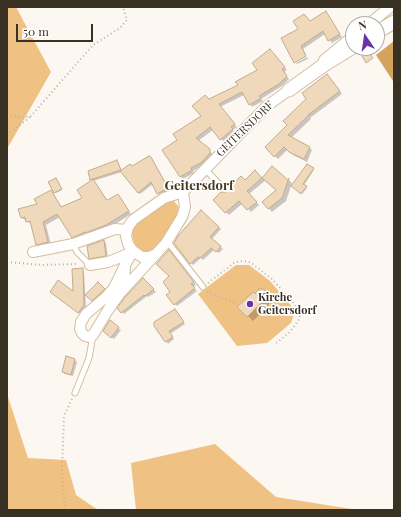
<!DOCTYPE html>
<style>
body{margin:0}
#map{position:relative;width:401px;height:517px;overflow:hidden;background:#fcf7f1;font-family:"Playfair Display",serif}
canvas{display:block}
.frame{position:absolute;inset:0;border:8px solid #3a3125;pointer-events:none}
.north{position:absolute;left:345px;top:16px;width:40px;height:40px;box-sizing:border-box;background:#fff;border:1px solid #b0ada8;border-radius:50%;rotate:347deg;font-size:11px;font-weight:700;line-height:16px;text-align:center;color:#3a3125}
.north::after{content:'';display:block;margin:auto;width:14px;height:18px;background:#6a32a8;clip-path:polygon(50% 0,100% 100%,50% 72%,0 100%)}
.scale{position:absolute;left:16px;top:24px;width:77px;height:18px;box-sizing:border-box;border:2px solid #3a3125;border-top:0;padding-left:5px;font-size:12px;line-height:14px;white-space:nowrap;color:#3a3125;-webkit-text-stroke:3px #fff;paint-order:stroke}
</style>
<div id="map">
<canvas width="401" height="517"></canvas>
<div class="frame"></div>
<div class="north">N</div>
<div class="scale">50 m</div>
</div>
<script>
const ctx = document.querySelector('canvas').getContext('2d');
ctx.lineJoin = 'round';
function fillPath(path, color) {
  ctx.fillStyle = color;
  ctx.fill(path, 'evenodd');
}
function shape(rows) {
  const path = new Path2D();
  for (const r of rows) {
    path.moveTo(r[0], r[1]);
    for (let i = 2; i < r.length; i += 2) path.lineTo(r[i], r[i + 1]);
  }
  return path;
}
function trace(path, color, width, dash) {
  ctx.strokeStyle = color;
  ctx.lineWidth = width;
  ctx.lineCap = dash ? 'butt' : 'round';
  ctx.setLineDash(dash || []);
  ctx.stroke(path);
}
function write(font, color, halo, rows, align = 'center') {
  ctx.font = font + ' "Playfair Display",serif';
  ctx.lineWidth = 3.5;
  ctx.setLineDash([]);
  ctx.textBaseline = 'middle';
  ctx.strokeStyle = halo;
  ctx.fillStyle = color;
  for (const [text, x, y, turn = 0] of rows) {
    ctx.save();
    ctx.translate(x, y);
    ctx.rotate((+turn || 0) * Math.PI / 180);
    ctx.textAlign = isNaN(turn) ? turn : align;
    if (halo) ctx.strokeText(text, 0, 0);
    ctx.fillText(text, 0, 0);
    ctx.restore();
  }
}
fillPath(shape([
 [7,7,16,7,51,72,7,149],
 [172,199,179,207,178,215,161,242,153,250,145,252,140,251,135,245,132,235,134,226,139,219,156,208],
 [236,265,249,265,270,281,295,310,291,323,267,343,237,346,198,294],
 [7,394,28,458,66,460,76,495,98,510,7,510],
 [215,444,276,497,358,510,136,510,131,463]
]), '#efc283');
fillPath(shape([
 [394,41,394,80,393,81,376,55]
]), '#d4a35b');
fillPath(shape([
 [326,13,342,37,332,43,325,34,303,49,306,55,294,61,300,29],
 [273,53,287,70,284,72,289,79,282,86,261,99,263,101,252,107,244,95,220,107,237,127,233,130,235,133,224,142,213,130,198,141,212,153,212,156,205,164,193,171,194,173,183,179,163,150,178,141,202,116,209,100,239,86,259,70],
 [307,57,308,59,297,64,296,63],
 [330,78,342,94,310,118,311,119,291,138,310,148,312,150,307,162,293,155,288,149,278,159,266,147,288,125],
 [151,158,170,190,160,195,153,184,140,194,122,172,93,181,108,201,118,195,131,214,109,228,76,240,60,217,46,225,51,245,40,248,37,244,31,224,22,218,38,205,51,191,62,208,84,199,92,181,91,180,117,161,122,172],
 [272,167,288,181,289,180,292,183,286,201,272,212,263,202,277,190,266,180,249,194,259,205,251,212,243,203,229,215,214,200,245,181,255,171,262,179],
 [313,169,314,170,304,185,307,188,302,194,293,186],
 [57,180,62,190,56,193,50,183],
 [201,212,221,229,212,239,223,249,219,253,214,250,203,260,201,258,193,265,175,243],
 [104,241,106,243,108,258,92,260,90,258],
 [171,253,196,285,193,287,197,291,177,306,175,304,172,292,170,277],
 [82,269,84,271,86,308,81,314,53,294,74,293],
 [143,279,156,292,148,297,147,296,124,314,118,308],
 [98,283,106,292,95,302,87,295],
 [263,290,271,299,268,306,253,321,239,307,255,295],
 [177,312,185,324,170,334,174,339,168,344,155,325],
 [110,321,121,330,114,339,106,334],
 [75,360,77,362,73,376,65,374,63,372]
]), '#0003');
const building = shape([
 [326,11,340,34,328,41,323,31,301,46,306,56,294,63,281,38,298,29,293,21,304,14,310,21,326,11],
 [270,49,285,67,282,69,287,76,279,84,259,96,261,98,249,105,242,92,219,104,235,124,231,127,233,129,220,140,210,127,196,138,210,149,210,153,202,162,191,168,192,170,180,177,162,150,177,140,173,134,201,116,192,106,205,95,209,99,238,85,235,82,257,70,252,63,270,49],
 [368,51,373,58,366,63,362,56,368,51],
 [327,74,340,91,308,115,309,115,288,135,310,147,304,159,289,152,284,147,274,157,265,147,287,125,283,121,306,99,302,93,327,74],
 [149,156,150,157,151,157,168,188,157,194,151,182,138,193,120,171,130,164,132,166,149,156],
 [117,160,121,170,90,180,88,171,117,160],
 [307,164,314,168,303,184,307,186,301,194,291,186,307,164],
 [272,166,288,180,289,178,282,198,268,209,262,202,276,190,262,178,272,166],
 [255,170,262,178,247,191,257,202,247,210,239,201,225,213,213,200,221,192,226,192,228,188,241,176,245,180,255,170],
 [56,178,62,189,54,193,48,182,56,178],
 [93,179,106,199,108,200,118,194,129,211,106,225,85,233,85,232,72,238,57,214,43,222,48,242,36,245,30,221,26,222,25,217,21,218,18,209,37,204,34,199,51,190,61,207,82,198,77,190,93,179],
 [201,210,219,227,210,237,221,246,216,252,211,248,200,258,198,257,190,264,174,243,178,236,201,210],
 [104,240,106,256,89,259,87,246,104,240],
 [169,250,194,282,191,284,195,288,174,305,166,295,170,292,163,282,169,276,156,264,169,250],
 [83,268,84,305,78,313,50,292,58,280,73,291,72,269,83,268],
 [143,278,154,289,145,296,144,295,121,313,117,308,125,297,143,278],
 [98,282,105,289,92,301,85,295,98,282],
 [259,289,264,289,266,293,263,301,247,317,237,307,253,292,255,294,259,289],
 [175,309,184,322,169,331,173,337,165,342,154,326,154,322,175,309],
 [110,320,119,327,111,338,103,331,110,320],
 [66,356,75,359,71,375,62,372,66,356]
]);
fillPath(building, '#f0d9ba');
trace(building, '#c2ac8d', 1);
const service = shape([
 [205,169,224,189],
 [167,241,203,287],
 [73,244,77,252,90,265],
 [75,393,89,358,93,335]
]);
const minor = shape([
 [369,24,390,7],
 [324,60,353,36],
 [183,192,185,207,182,217,166,243,156,254,149,257,142,257,133,251,128,244,126,236,128,227,133,220,164,198,183,192,267,106,289,90],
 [33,252,73,244,115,229,127,230],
 [90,265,108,262,121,257,133,251],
 [125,265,124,282,120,293,108,310,93,335,89,337,85,336,82,333,80,329,81,322,86,314,105,298,114,288,125,265,133,251],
 [121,292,155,255]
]);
const tertiary = shape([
 [377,32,394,22],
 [289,90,321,67,353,47]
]);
trace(service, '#d4bd9e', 7);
trace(minor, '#d4bd9e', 12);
trace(tertiary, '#d4bd9e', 15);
trace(shape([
 [7,114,21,118,31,116,93,45,120,28,127,20,123,7],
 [7,135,30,117],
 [7,262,42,265,78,264],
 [208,283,234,263,240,261,250,262,272,279,298,308,300,318,290,332,275,344],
 [207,292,237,304],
 [65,510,62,471,64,416,72,399]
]), '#b8b2aa', 2, [1, 3]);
trace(service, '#fff', 5);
trace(minor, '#fff', 10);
trace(tertiary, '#fff', 13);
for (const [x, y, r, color] of [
 [250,304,4,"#6a32a8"]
]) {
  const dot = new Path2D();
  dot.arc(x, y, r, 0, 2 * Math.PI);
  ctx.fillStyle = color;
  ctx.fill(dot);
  trace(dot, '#fff', 1.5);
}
write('11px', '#3a3125', '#fff', [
 ["GEITERSDORF",245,129,-44]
]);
write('bold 11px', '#3a3125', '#fff', [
 ["Kirche",258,298],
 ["Geitersdorf",258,311]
], 'left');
write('bold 13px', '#4a371c', '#fff', [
 ["Geitersdorf",199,186]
]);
</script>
